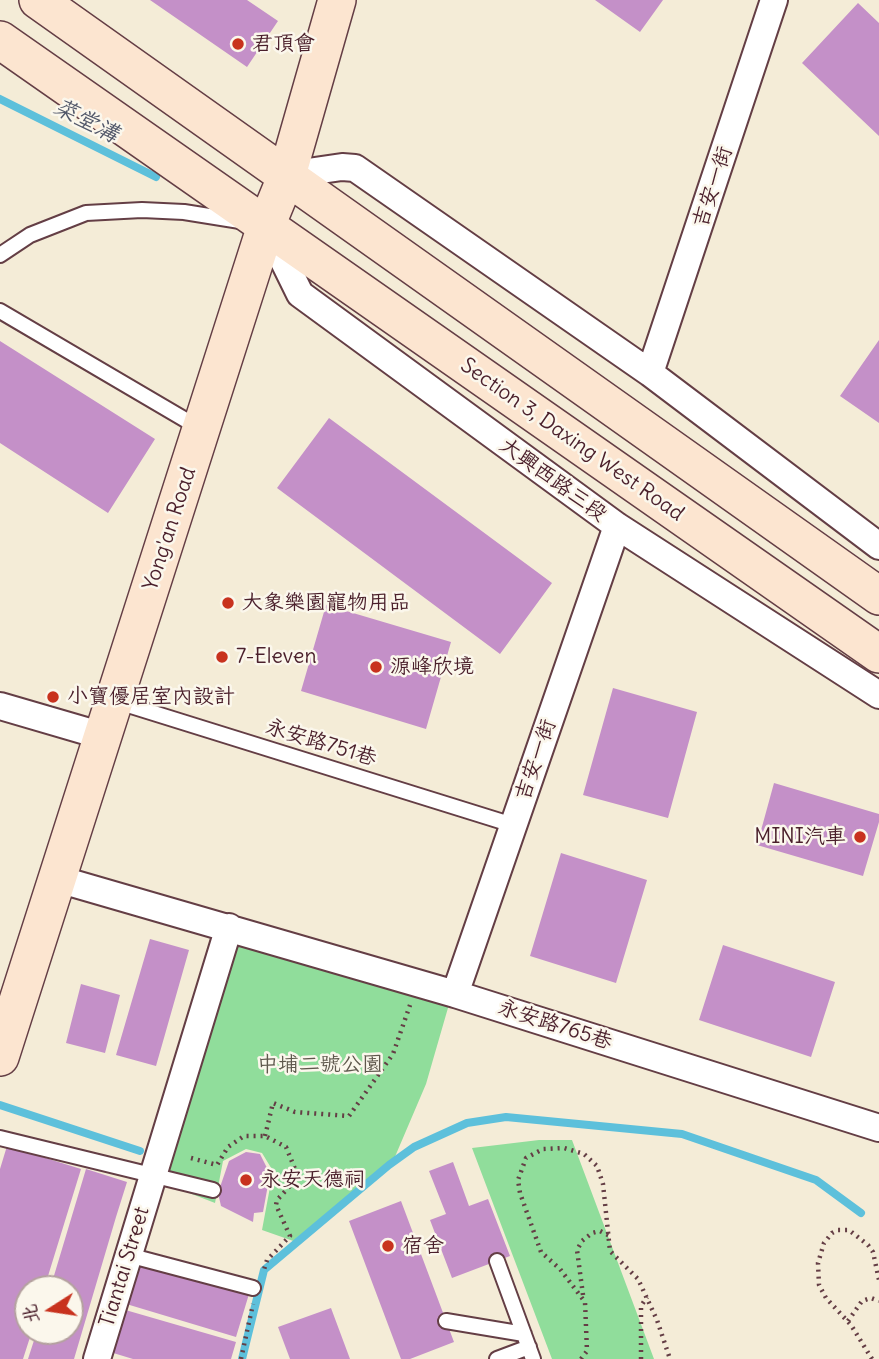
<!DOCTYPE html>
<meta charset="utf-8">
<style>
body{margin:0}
#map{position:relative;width:879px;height:1359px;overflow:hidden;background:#f4ecd7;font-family:Delius,"LXGW WenKai TC",sans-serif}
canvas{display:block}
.north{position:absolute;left:14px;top:1275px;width:70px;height:70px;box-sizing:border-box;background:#fbf7ec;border:2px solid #b4a19f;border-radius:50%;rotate:258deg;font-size:19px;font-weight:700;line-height:28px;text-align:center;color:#4a1f2b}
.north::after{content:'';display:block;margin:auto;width:24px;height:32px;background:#c8321e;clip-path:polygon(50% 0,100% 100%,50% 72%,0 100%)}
</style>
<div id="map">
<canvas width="879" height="1359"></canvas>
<div class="north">北</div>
</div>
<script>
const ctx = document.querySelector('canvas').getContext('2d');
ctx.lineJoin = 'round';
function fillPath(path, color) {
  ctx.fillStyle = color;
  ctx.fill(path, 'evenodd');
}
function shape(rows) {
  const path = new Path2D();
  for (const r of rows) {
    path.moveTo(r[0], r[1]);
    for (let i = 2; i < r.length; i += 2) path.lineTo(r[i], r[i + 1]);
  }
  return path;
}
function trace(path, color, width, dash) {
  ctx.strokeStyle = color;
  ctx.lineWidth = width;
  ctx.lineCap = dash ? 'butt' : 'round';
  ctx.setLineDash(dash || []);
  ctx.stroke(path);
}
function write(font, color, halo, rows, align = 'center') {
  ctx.font = font + ' Delius,"LXGW WenKai TC",sans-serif';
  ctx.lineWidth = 5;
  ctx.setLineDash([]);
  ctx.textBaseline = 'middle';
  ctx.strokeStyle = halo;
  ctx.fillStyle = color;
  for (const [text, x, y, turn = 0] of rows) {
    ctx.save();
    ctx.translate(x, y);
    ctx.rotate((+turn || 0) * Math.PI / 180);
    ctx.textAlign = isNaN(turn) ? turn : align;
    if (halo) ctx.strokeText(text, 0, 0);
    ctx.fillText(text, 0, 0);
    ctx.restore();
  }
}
fillPath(shape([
 [230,930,452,994,426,1084,394,1159,299,1243,262,1230,273,1171,262,1153,246,1149,223,1161,215,1203,153,1179],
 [539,1140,572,1140,654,1359,552,1359,472,1148]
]), '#90dd9b');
trace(shape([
 [0,99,156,177],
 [0,1105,140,1151],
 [242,1359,264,1270,389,1165,414,1147,467,1123,506,1117,682,1134,816,1180,861,1213]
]), '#5dc0db', 8);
fillPath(shape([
 [150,0,247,0,278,21,247,67],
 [595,0,663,0,640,32],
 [858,3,879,23,879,136,802,63],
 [879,340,879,423,840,396],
 [0,341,155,439,108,513,0,443],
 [329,418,552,583,500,654,277,488],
 [326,605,451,642,426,729,301,691],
 [613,688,697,712,668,818,583,795],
 [774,783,879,814,879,822,863,876,757,845],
 [561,853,647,880,616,983,530,956],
 [150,939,189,950,156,1066,116,1055],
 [723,945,835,982,811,1057,699,1020],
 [81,984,120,995,105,1053,66,1043],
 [7,1146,81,1169,44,1289,28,1289,28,1331,32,1331,23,1359,0,1359,0,1169],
 [246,1152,260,1154,270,1174,263,1212,254,1213,253,1222,221,1206,218,1193,229,1161],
 [453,1162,469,1206,488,1199,510,1256,452,1278,430,1220,446,1214,429,1171],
 [86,1169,127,1182,116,1217,74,1359,28,1359,37,1331,70,1331,70,1289,50,1289],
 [401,1201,454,1342,410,1359,401,1359,349,1221],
 [136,1260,249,1294,236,1337,123,1303],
 [331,1308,350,1359,290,1359,278,1327],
 [122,1309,236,1342,231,1359,133,1359,110,1352]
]), '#c490c8');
const lane = shape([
 [0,255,30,235,86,213,142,210,184,212,240,221],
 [0,311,201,429],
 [115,701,513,825],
 [0,1138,213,1190],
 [128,1255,253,1288],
 [497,1261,533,1359],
 [446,1321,524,1334],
 [497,1359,529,1347]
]);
const street = shape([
 [287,175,342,167,355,168,650,373,879,546],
 [267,227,300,294,617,526,879,695],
 [650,373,774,0],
 [0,706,103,736],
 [58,879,455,994,879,1128],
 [455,994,617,526],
 [97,1359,229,927]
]);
const secondary = shape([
 [38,0,879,596],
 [0,40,879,654],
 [0,1057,266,226,287,175,337,0]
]);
trace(lane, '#643e45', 18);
trace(street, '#643e45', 30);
trace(secondary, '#643e45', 40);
trace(shape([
 [265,1136,273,1103,295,1112,349,1116,393,1054,410,1005],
 [191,1158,217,1165,228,1147,244,1136,265,1136,286,1147,295,1169,289,1187,277,1200,276,1205,290,1236,267,1260,263,1273],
 [583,1295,577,1250,582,1241,592,1233,600,1231,610,1236],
 [848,1321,862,1301,871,1298,879,1301],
 [241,1359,253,1304],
 [581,1359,587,1351,585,1302,560,1269,541,1252,520,1193,518,1180,526,1158,543,1149,564,1148,584,1154,597,1166,603,1184,610,1251,638,1279,657,1320,670,1359],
 [641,1359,641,1306,647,1297],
 [872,1359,851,1325,826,1298,819,1285,818,1263,824,1243,832,1233,838,1230,849,1230,868,1245,873,1252,879,1280]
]), '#643e45', 4.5, [2, 5]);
trace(lane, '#fff', 14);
trace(street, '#fff', 26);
trace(secondary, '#fce5d0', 37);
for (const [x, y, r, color] of [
 [238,44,7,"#c8321e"],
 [228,603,7,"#c8321e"],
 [222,657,7,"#c8321e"],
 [376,667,7,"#c8321e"],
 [53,697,7,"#c8321e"],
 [860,837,7,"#c8321e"],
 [246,1180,7,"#c8321e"],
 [388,1246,7,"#c8321e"]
]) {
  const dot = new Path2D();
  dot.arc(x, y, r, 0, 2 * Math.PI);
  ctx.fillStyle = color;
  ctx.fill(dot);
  trace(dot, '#fbf7ec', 2.5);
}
write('21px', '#4a1f2b', '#fbf7ec', [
 ["君頂會",252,44],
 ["大象樂園寵物用品",242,603],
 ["7-Eleven",236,657],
 ["源峰欣境",390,667],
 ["小寶優居室內設計",67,697],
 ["MINI汽車",846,837,"right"],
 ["永安天德祠",260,1180],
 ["宿舍",402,1246]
], 'left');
write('21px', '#4a1f2b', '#fbf7ec', [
 ["吉安一街",713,187,-72],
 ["Section 3, Daxing West Road",572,440,35],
 ["大興西路三段",553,480,36],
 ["Yong'an Road",170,529,-72],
 ["永安路751巷",321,743,17],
 ["吉安一街",536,760,-71],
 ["永安路765巷",555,1025,18],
 ["Tiantai Street",125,1267,-73]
]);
write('21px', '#5f584d', '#fbf7ec', [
 ["中埔二號公園",320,1065]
]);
write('italic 23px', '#515769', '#fbf7ec', [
 ["菜堂溝",86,121,27]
]);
</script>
